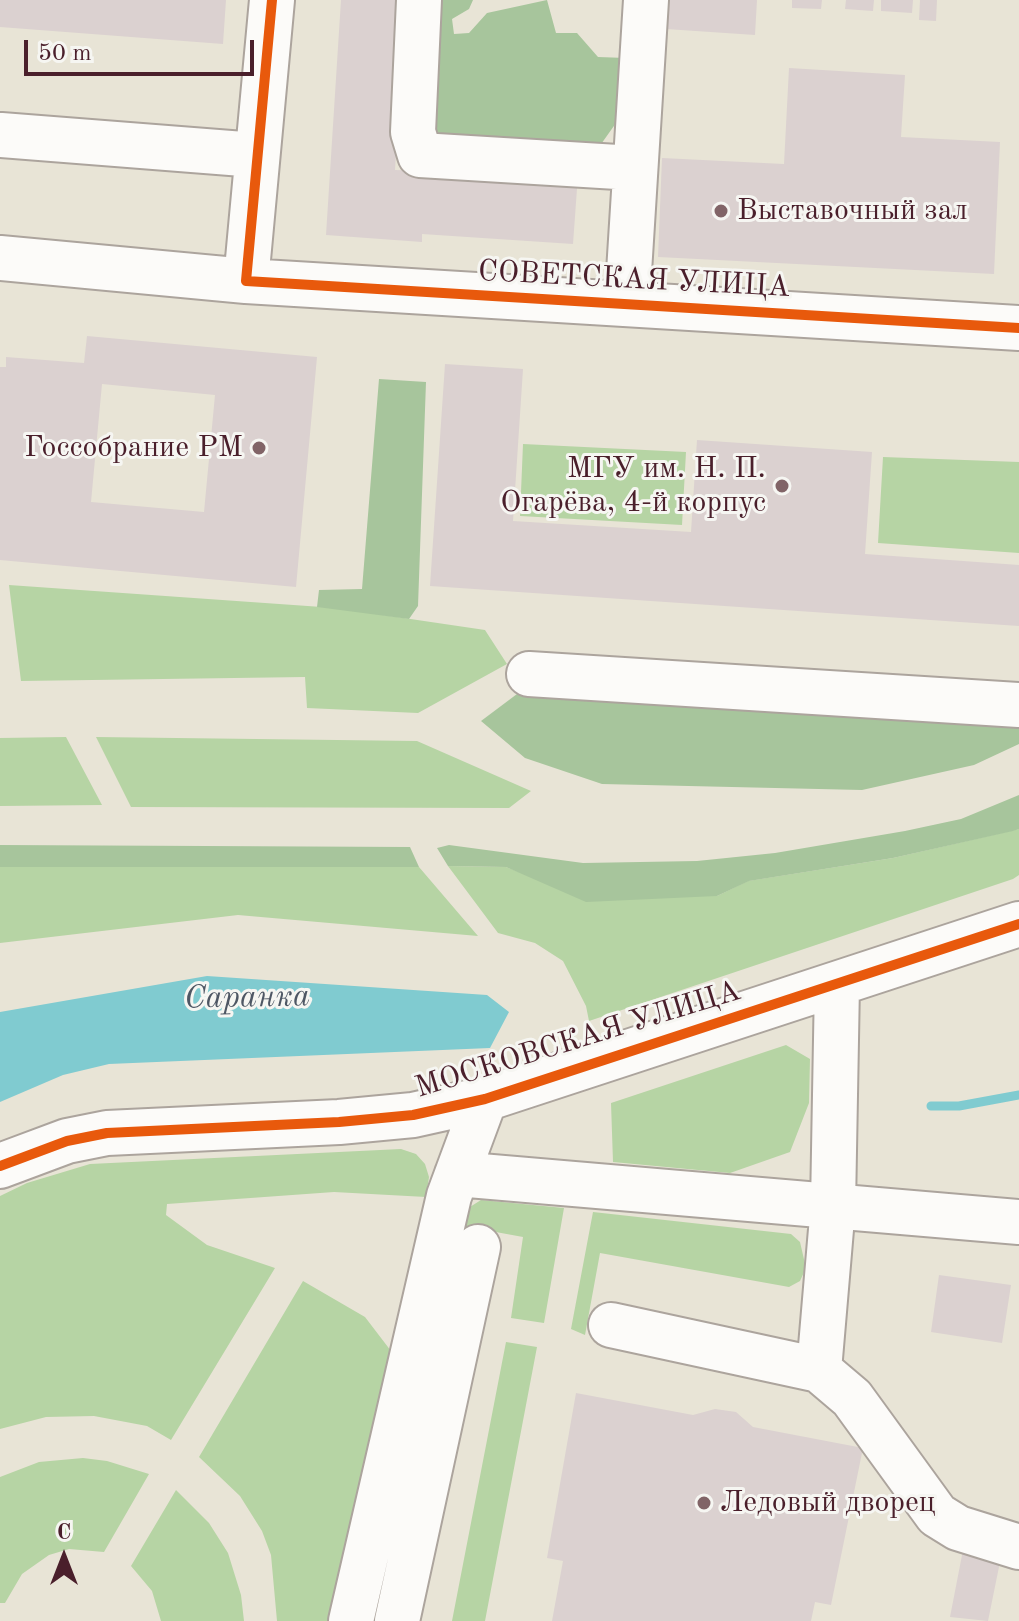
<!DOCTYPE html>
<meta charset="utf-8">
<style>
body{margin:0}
#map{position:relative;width:1019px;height:1621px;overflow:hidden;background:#e8e4d6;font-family:"Old Standard TT",serif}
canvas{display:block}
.north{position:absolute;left:24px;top:1517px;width:80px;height:80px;-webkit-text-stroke:6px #f6f6f2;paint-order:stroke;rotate:0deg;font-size:22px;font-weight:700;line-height:32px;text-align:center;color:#4a1f2b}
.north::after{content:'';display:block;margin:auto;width:28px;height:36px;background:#4a1f2b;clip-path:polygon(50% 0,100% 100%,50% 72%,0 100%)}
.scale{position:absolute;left:24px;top:40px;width:230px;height:36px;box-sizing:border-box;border:4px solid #4a1f2b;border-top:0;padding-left:10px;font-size:24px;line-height:28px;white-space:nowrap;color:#4a1f2b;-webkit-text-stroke:6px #f6f6f2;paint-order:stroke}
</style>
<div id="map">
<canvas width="1019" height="1621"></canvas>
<div class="north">С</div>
<div class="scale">50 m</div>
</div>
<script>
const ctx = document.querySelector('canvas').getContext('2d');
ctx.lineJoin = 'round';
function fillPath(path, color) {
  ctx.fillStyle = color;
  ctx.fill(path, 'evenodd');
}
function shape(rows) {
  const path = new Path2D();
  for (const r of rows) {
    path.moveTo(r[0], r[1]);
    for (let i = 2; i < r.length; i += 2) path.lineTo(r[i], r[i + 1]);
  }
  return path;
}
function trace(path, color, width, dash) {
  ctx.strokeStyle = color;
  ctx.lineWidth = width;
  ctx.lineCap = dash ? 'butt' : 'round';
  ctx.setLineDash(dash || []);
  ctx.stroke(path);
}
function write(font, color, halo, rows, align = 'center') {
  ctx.font = font + ' "Old Standard TT",serif';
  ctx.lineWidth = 6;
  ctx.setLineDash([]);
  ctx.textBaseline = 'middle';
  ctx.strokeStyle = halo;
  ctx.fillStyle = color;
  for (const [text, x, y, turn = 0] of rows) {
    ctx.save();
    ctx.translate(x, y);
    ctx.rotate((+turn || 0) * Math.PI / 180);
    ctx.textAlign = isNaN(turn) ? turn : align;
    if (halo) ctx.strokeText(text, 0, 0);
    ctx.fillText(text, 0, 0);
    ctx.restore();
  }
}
fillPath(shape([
 [523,444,686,452,682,525,520,516],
 [883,457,1019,462,1019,553,878,543],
 [9,585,336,608,485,630,507,664,418,713,307,708,305,677,21,681],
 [66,737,102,805,0,806,0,738],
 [96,737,417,741,531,791,509,808,131,807],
 [1019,829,1019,875,1013,879,589,1021,586,1006,563,961,535,943,498,933,448,866,506,867,545,882,654,896,717,896,748,881,893,858],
 [0,867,419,867,478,936,238,915,0,943],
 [786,1045,810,1059,809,1103,790,1152,730,1173,613,1162,611,1103],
 [401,1149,416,1154,425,1164,429,1177,426,1197,334,1192,167,1204,166,1215,207,1245,275,1268,171,1440,147,1426,94,1416,46,1417,0,1429,0,1196,27,1183,90,1164],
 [481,1200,564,1208,544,1323,511,1318,523,1237,474,1228,437,1386,462,1212],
 [593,1212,791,1234,800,1242,806,1268,800,1281,789,1287,600,1253,585,1335,571,1329],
 [303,1281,365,1317,391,1351,336,1621,277,1621,271,1555,262,1531,240,1496,199,1457],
 [506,1342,537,1347,485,1621,452,1621],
 [83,1458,107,1461,149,1474,104,1552,69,1549,49,1555,22,1574,5,1603,0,1603,0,1477,39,1462],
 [176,1490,209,1523,228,1553,241,1595,244,1621,161,1621,152,1591,131,1566]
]), '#b6d4a4');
fillPath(shape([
 [423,0,473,0,469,9,452,19,454,34,469,33,487,13,547,0,556,33,577,33,598,57,626,58,621,116,599,147,430,154],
 [379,379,426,382,418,606,409,619,317,607,319,590,362,589],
 [517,694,1019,719,1019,744,974,765,862,790,602,784,525,758,481,721],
 [1019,795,1019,829,1013,831,893,858,749,881,717,896,586,902,506,867,448,866,437,848,449,845,583,863,697,861,775,853,905,831,961,819],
 [0,845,410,847,419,867,0,867]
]), '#a7c59c');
fillPath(shape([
 [207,976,487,995,509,1012,490,1048,109,1064,63,1075,0,1102,0,1012]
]), '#80cbd0');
trace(shape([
 [931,1106,959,1106,1019,1095]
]), '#80cbd0', 9);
fillPath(shape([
 [0,0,226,0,223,44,0,27],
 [341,0,405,0,395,170,578,175,573,244,422,234,422,242,326,235],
 [668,0,757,0,755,35,666,29],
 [792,0,822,0,821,9,792,8],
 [846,0,874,0,873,11,845,9],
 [881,0,913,0,912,13,881,11],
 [920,0,937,0,936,21,919,20],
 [789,68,905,75,901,137,1000,142,994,274,658,257,662,158,784,164],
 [87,336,317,357,296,587,0,560,0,367,6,367,6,357,84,363],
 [102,384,215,395,204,512,91,502],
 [445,364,523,369,513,521,691,532,697,440,872,452,865,554,1019,565,1019,626,430,586],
 [939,1275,1011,1285,1002,1343,931,1332],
 [576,1393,693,1415,715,1409,736,1412,753,1427,863,1448,831,1605,815,1602,811,1621,552,1621,563,1561,547,1558],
 [963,1550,1001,1557,988,1621,950,1617]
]), '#dbd1d0');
const minor = shape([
 [419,0,413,132,420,155,634,168],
 [1,135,256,155],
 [0,258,246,281,1019,328],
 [246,281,272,0],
 [627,304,646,0],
 [529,674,1019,705],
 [837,984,833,1206,819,1370,852,1398,937,1515,958,1528,1019,1547],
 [0,1166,67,1141,107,1133,339,1122,413,1115,485,1099,1019,924],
 [457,1174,1019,1222],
 [611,1325,819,1370],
 [351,1621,449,1196,485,1099],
 [397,1621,478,1247]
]);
trace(minor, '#aca49d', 48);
trace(minor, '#fcfbf9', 44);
trace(shape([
 [272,0,246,281,1019,328],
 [0,1166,67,1141,107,1133,339,1122,413,1115,485,1099,1019,924]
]), '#e8590c', 10);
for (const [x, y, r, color] of [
 [721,211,8,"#816467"],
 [259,448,8,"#816467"],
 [782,486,8,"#816467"],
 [704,1503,8,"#816467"]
]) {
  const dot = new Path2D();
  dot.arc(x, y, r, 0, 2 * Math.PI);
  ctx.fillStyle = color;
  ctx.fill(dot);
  trace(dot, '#f6f6f2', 3);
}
write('30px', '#4a1f2b', '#f6f6f2', [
 ["Выставочный зал",737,211],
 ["Госсобрание РМ",243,448,"right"],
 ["МГУ им. Н. П.",766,469,"right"],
 ["Огарёва, 4-й корпус",766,503,"right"],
 ["Ледовый дворец",720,1503]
], 'left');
write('30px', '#4a1f2b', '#f6f6f2', [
 ["СОВЕТСКАЯ УЛИЦА",634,280,3],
 ["МОСКОВСКАЯ УЛИЦА",578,1040,-17]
]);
write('italic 32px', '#4e5764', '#f6f6f2', [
 ["Саранка",247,998,-1]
]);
</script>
